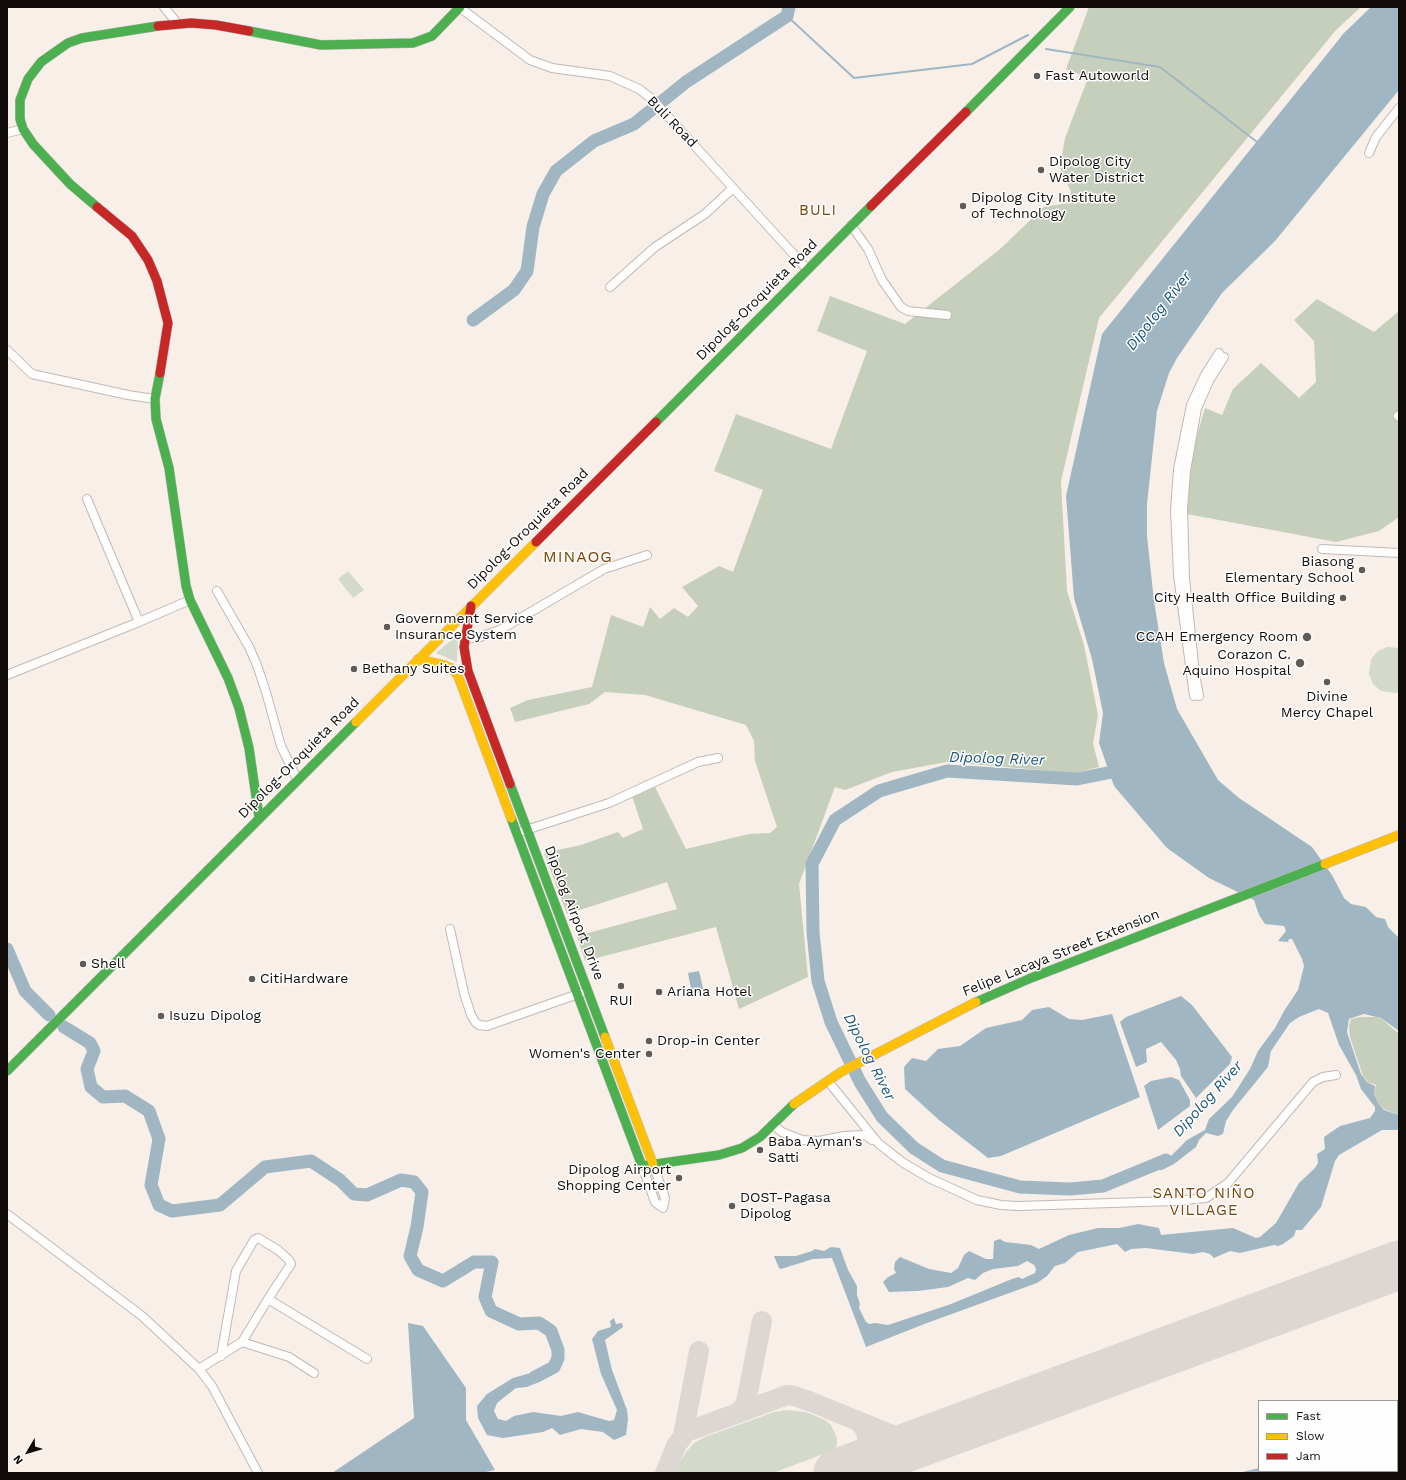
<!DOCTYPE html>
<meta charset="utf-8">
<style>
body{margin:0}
#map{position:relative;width:1406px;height:1480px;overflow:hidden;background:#f8efe9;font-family:"Work Sans",sans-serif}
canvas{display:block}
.frame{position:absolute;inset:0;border:8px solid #100b08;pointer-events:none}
.legend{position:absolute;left:1258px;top:1400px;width:140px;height:72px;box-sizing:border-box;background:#fefefe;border:1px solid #9f9d9c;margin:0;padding:5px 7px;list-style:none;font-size:12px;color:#100b08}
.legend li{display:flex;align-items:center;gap:8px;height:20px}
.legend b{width:20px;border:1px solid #9f9d9c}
.north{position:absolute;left:8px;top:1432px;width:40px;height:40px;-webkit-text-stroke:3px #fefefe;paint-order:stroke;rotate:232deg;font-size:11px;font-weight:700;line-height:16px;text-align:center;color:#100b08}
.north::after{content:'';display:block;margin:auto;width:14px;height:18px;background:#100b08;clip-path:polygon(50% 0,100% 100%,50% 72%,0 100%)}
</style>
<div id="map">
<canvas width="1406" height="1480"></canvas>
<div class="frame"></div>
<ul class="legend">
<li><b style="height:5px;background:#4caf50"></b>Fast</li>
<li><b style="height:5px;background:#ffc107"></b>Slow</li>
<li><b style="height:5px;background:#c62828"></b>Jam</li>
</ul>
<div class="north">N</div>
</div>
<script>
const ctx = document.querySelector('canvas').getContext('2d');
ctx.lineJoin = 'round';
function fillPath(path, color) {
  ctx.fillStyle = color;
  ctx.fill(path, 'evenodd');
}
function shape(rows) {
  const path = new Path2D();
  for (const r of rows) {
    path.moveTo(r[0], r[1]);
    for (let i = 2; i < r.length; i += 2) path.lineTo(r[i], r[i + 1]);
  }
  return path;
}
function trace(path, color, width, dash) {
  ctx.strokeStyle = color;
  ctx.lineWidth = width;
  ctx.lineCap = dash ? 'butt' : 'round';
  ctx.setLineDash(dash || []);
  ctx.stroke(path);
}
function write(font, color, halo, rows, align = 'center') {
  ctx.font = font + ' "Work Sans",sans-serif';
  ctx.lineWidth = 3;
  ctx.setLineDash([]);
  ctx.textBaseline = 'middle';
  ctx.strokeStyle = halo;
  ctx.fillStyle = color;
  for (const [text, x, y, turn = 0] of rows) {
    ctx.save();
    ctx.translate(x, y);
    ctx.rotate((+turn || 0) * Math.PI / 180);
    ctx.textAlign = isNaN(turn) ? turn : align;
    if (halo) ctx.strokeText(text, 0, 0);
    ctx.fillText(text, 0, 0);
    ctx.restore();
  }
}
fillPath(shape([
 [348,571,364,590,353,598,338,579],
 [458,636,457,662,436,653,456,636],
 [1387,647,1399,648,1399,692,1396,693,1381,691,1373,684,1369,674,1371,659,1378,651],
 [786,1410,806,1412,825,1420,831,1425,837,1438,837,1445,834,1450,773,1473,674,1473,686,1452,694,1443,705,1437,774,1412]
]), '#d4dacb');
fillPath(shape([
 [1089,7,1361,7,1336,30,1099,318,1061,481,1067,591,1084,645,1098,715,1093,743,1099,767,1075,773,947,762,892,772,845,790,835,787,799,884,808,977,739,1009,716,927,585,961,577,936,677,909,667,882,567,914,544,853,581,845,618,832,623,838,643,829,632,796,654,785,686,849,749,834,770,833,777,827,755,761,754,741,746,725,645,695,605,692,589,704,515,722,510,708,528,700,592,687,611,615,643,627,650,607,660,619,674,608,688,617,698,606,682,587,719,566,733,572,763,490,714,471,736,414,831,449,867,351,817,331,830,296,905,324,999,250,1044,207,1067,203,1071,192,1060,168,1065,138,1088,78,1066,69],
 [1317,299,1374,332,1399,311,1399,517,1379,531,1336,542,1187,514,1191,456,1205,408,1222,415,1233,389,1261,363,1299,398,1316,382,1314,341,1294,320],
 [1360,1017,1377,1017,1382,1019,1399,1034,1399,1115,1384,1109,1378,1103,1374,1094,1376,1085,1368,1082,1363,1076,1350,1037,1349,1026,1351,1019]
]), '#c5cfbb');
fillPath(shape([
 [1371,7,1399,7,1399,90,1275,241,1222,293,1177,358,1169,373,1157,411,1147,504,1147,536,1154,601,1164,663,1177,709,1218,780,1239,798,1312,847,1332,875,1344,898,1351,904,1366,907,1376,917,1385,919,1388,927,1399,938,1399,1031,1381,1018,1364,1014,1349,1019,1347,1032,1361,1074,1367,1082,1375,1086,1374,1094,1378,1103,1384,1110,1399,1115,1399,1130,1382,1130,1339,1155,1335,1161,1321,1207,1302,1230,1296,1230,1294,1236,1283,1244,1278,1246,1274,1245,1240,1253,1230,1251,1214,1258,1210,1254,1203,1252,1193,1254,1146,1248,1131,1249,1125,1252,1117,1244,1078,1252,1065,1263,1055,1266,1047,1276,1037,1283,927,1323,866,1347,832,1258,813,1259,781,1269,779,1268,774,1256,796,1256,812,1251,815,1249,824,1251,831,1247,840,1248,848,1270,857,1286,857,1295,860,1304,859,1308,866,1322,869,1324,875,1323,888,1325,951,1304,1012,1279,1019,1277,1022,1279,1035,1273,1036,1269,1034,1265,1027,1261,1018,1266,993,1269,983,1273,975,1280,968,1278,948,1287,918,1291,889,1292,883,1282,888,1277,896,1273,894,1269,895,1262,900,1257,929,1269,951,1273,958,1268,964,1255,969,1251,986,1259,993,1259,994,1241,1000,1239,1005,1242,1031,1245,1039,1249,1069,1235,1098,1228,1119,1228,1138,1224,1159,1228,1161,1235,1233,1228,1256,1238,1260,1237,1276,1223,1299,1183,1315,1168,1318,1163,1317,1154,1325,1149,1324,1137,1340,1126,1370,1118,1375,1111,1375,1107,1361,1089,1356,1075,1339,1045,1328,1013,1319,1009,1299,1017,1290,1023,1271,1051,1268,1067,1233,1110,1226,1121,1223,1134,1218,1136,1206,1133,1199,1140,1196,1147,1174,1164,1162,1170,1153,1170,1148,1165,1162,1156,1171,1156,1187,1140,1205,1130,1209,1119,1232,1097,1250,1069,1258,1051,1275,1028,1284,1011,1298,990,1304,966,1302,959,1292,939,1289,939,1288,942,1278,941,1286,931,1284,926,1265,924,1259,915,1254,900,1209,878,1167,848,1114,786,1099,743,1103,713,1092,659,1074,598,1066,496,1102,334,1344,33],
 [699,971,704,992,692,994,688,973],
 [1181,996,1192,1005,1232,1057,1230,1064,1196,1098,1181,1076,1180,1069,1176,1060,1161,1042,1146,1049,1147,1062,1136,1067,1120,1022,1126,1017],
 [1049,1007,1069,1019,1082,1020,1112,1014,1140,1097,1001,1156,988,1158,939,1120,905,1089,904,1067,912,1058,926,1061,938,1049,960,1046,986,1028,1022,1020,1032,1010],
 [1171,1077,1179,1080,1190,1100,1190,1106,1158,1130,1144,1086,1151,1081],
 [614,1318,616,1324,622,1323,623,1327,605,1340,612,1370,627,1410,628,1419,626,1435,614,1440,603,1432,581,1429,560,1435,552,1428,543,1432,503,1438,487,1435,478,1418,477,1406,487,1394,513,1378,541,1370,550,1364,551,1374,541,1381,527,1387,516,1388,497,1403,494,1411,498,1419,506,1421,514,1416,533,1412,561,1416,578,1412,609,1421,614,1420,617,1410,601,1374,592,1339,598,1331,611,1327,610,1321],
 [408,1323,423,1326,466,1388,466,1420,495,1470,481,1473,332,1473,414,1418],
 [1397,1440,1399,1440,1399,1473,1238,1473,1259,1468,1259,1471,1397,1471]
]), '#a0b6c3');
trace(shape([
 [787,16,854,78,972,64,1028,35],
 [1046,49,1160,67,1257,142]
]), '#a0b6c3', 2);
trace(shape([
 [473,320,514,290,527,271,533,227,543,194,556,171,594,141,634,124,686,82,787,16,789,7],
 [1127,769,1077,779,947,771,879,791,835,820,812,864,813,932,818,981,831,1022,860,1082,882,1117,914,1148,942,1166,1020,1187,1070,1189,1103,1186,1166,1160],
 [7,949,25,991,49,1015],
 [64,1027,90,1043,94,1051,87,1069,91,1087,103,1097,125,1096,149,1111,159,1139,151,1185,159,1205,172,1211,220,1205,265,1167,311,1161,340,1180,354,1194,367,1195,401,1180,414,1182,422,1192,417,1227,410,1256,418,1270,443,1281,474,1262,492,1262,485,1297,491,1311,519,1324,539,1323,551,1331,558,1350,558,1358,554,1367,535,1377]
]), '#a0b6c3', 13);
trace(shape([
 [736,1414,742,1409,746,1402,762,1321],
 [858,1421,865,1429,868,1441,865,1456,861,1465],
 [683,1435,699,1351],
 [665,1473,676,1446,686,1432,787,1395,794,1396,809,1401,902,1439,928,1440]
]), '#dcd7d3', 20);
trace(shape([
 [838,1473,1399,1265]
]), '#dcd7d3', 49);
const street = shape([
 [164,7,177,23],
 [459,7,530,60,552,68,610,76,639,89,652,99,807,269],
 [7,133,23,129],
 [1369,153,1376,137,1399,108],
 [851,225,868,249,882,280,901,307,908,311,947,315],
 [610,287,655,247,705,214,733,188],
 [7,350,32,374,128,395,155,399],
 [1398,416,1399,417],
 [87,499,139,622],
 [1322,549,1399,553],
 [217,591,249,647,257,665,266,692,281,746,297,779],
 [465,639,480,637,500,630,604,569,647,555],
 [7,675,139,622,190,600],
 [1194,696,1178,575,1175,510,1178,469,1191,405,1205,375,1219,353],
 [1199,696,1195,674,1185,578,1183,509,1186,471,1197,408,1210,379,1224,357],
 [523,831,609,803,698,762,718,758],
 [450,929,464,993,471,1015,476,1023,479,1025,487,1026,581,993],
 [832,1086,878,1143,902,1162,929,1178,977,1200,1001,1205,1018,1206,1175,1201,1206,1198,1228,1183,1313,1082,1323,1077,1336,1075],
 [773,1125,782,1132,802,1140,819,1141,844,1136,865,1135,872,1140],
 [642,1166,655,1202,663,1208,665,1198,653,1164],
 [7,1214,142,1316,199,1369,212,1386,258,1473],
 [268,1299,367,1359],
 [221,1356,236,1271,254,1240,258,1238,278,1250,289,1260,291,1264,268,1299,242,1342],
 [199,1369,242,1342,289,1357,314,1373]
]);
const fast = shape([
 [249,31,321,45,413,43,432,36,460,7],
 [966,112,1070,7],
 [97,207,70,184,33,144,23,129,20,119,20,100,28,79,41,62,68,43,82,38,158,26],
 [160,373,155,399,156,419,169,468,186,586,190,600,228,678,239,708,249,748,259,817],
 [656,422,871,206],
 [510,784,605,1037],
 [511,818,642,1166,719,1155,742,1148,760,1137,794,1104],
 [976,1002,1031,978,1325,864],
 [7,1071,356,722]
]);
const slow = shape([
 [418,659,444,665,451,668,458,676,511,818],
 [356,722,536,542],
 [1325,864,1399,835],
 [605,1037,653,1164],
 [794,1104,841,1072,976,1002]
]);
const jam = shape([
 [158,26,191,23,216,25,249,31],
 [871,206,966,112],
 [97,207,132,236,148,260,157,281,168,323,160,373],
 [536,542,656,422],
 [471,606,464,647,468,671,510,784]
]);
trace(street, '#c0b9b5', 10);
trace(fast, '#c0b9b5', 10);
trace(slow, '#c0b9b5', 10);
trace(jam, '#c0b9b5', 10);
trace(street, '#fefdfc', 8);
trace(fast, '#4caf50', 9);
trace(slow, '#ffc107', 9);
trace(jam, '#c62828', 9);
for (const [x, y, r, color] of [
 [1037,76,4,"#615b57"],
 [1041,170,4,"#615b57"],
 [963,206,4,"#615b57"],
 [1362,570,4,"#615b57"],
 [1343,598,4,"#615b57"],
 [387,627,4,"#615b57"],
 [1307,637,5,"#615b57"],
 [1300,663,5,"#615b57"],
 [354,669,4,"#615b57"],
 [1327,682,4,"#615b57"],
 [83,964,4,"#615b57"],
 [252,979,4,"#615b57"],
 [621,986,4,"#615b57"],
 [659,992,4,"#615b57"],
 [161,1016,4,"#615b57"],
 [649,1041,4,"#615b57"],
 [649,1054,4,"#615b57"],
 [760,1150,4,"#615b57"],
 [679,1178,4,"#615b57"],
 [732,1206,4,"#615b57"]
]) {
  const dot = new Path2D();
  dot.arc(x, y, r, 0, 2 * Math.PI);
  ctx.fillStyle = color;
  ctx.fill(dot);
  trace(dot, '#fefefe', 1.5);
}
write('14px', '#100b08', '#fefefe', [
 ["Fast Autoworld",1045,76],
 ["Dipolog City",1049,162],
 ["Water District",1049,178],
 ["Dipolog City Institute",971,198],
 ["of Technology",971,214],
 ["Biasong",1354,562,"right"],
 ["Elementary School",1354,578,"right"],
 ["City Health Office Building",1335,598,"right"],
 ["Government Service",395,619],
 ["Insurance System",395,635],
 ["CCAH Emergency Room",1298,637,"right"],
 ["Corazon C.",1291,655,"right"],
 ["Aquino Hospital",1291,671,"right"],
 ["Bethany Suites",362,669],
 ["Divine",1327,697,"center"],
 ["Mercy Chapel",1327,713,"center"],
 ["Shell",91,964],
 ["CitiHardware",260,979],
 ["Ariana Hotel",667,992],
 ["RUI",621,1001,"center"],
 ["Isuzu Dipolog",169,1016],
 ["Drop-in Center",657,1041],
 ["Women's Center",641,1054,"right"],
 ["Baba Ayman's",768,1142],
 ["Satti",768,1158],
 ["Dipolog Airport",671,1170,"right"],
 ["Shopping Center",671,1186,"right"],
 ["DOST-Pagasa",740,1198],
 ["Dipolog",740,1214]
], 'left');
write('14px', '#100b08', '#fefefe', [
 ["Buli Road",672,122,46],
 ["Dipolog-Oroquieta Road",757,300,-45],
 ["Dipolog-Oroquieta Road",528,529,-45],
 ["Dipolog-Oroquieta Road",299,758,-45],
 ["Dipolog Airport Drive",574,913,69],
 ["Felipe Lacaya Street Extension",1061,953,-22]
]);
ctx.letterSpacing = '1px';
write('15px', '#7b4407', '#fefefe', [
 ["BULI",818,211],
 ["SANTO NIÑO",1204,1194],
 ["VILLAGE",1204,1211]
]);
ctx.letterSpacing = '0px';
write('italic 15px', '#1a5576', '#fefefe', [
 ["Dipolog River",1159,311,-52],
 ["Dipolog River",997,759,2],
 ["Dipolog River",869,1057,63],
 ["Dipolog River",1208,1099,-48]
]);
ctx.letterSpacing = '1px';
write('16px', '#7b4407', '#fefefe', [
 ["MINAOG",578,557]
]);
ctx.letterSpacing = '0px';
</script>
